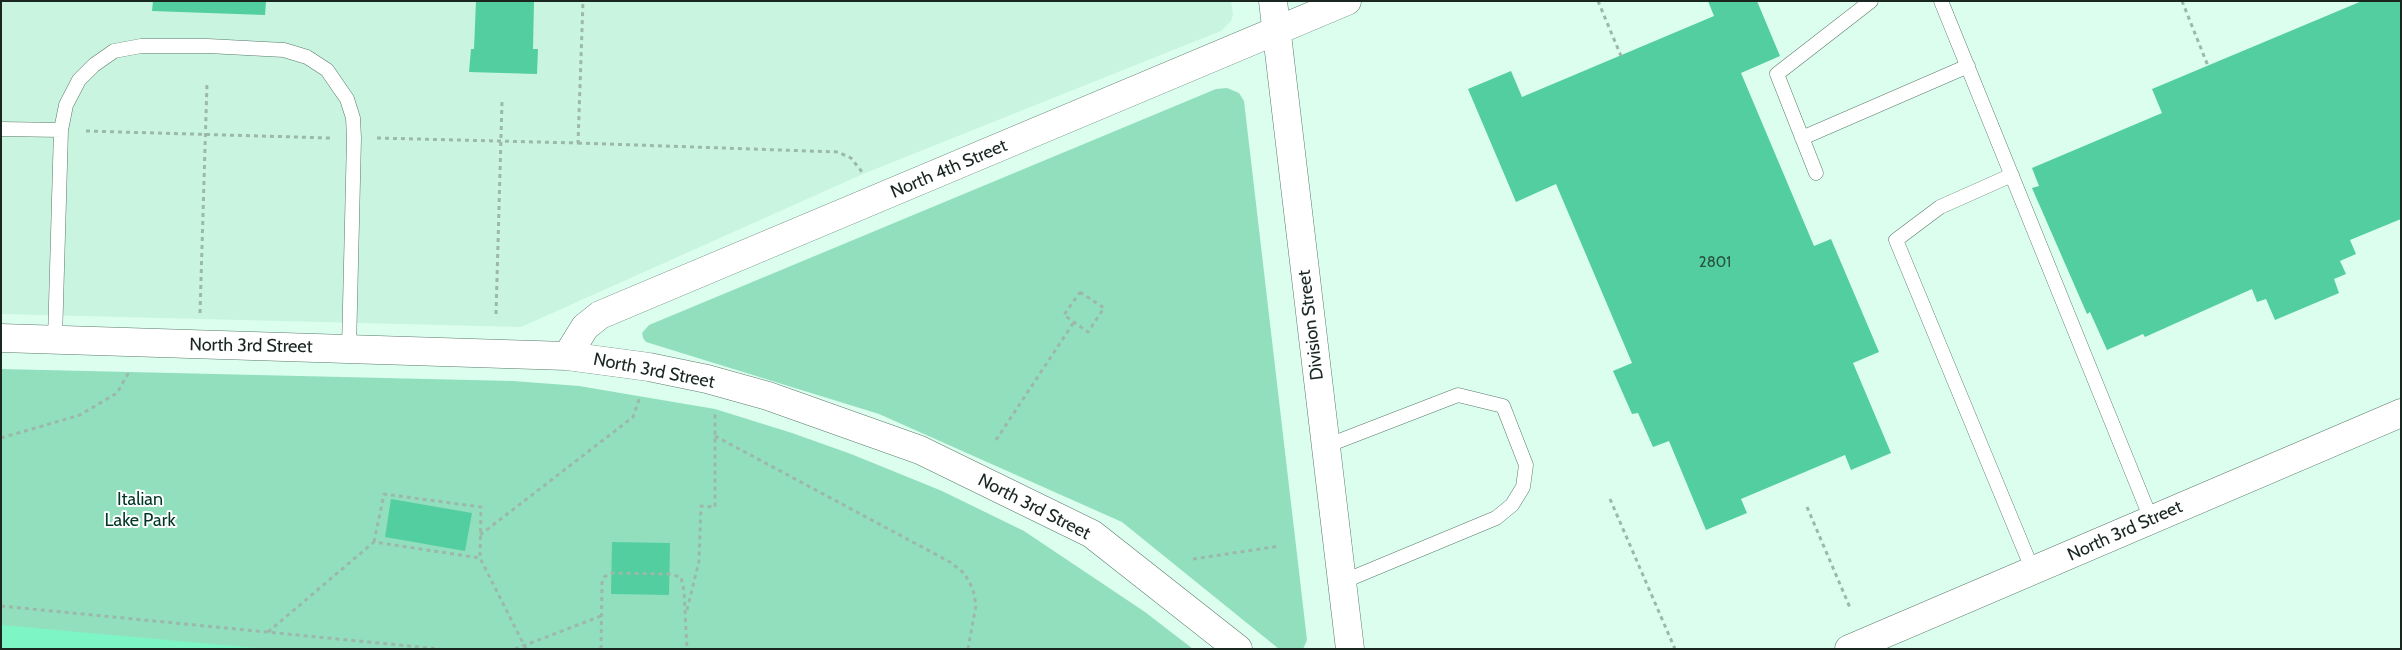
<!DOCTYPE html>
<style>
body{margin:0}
#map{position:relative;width:2402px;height:650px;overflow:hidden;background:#dbfeee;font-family:Cabin,sans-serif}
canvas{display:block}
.frame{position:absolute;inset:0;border:2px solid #1a2721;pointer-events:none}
</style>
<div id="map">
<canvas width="2402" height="650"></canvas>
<div class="frame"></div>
</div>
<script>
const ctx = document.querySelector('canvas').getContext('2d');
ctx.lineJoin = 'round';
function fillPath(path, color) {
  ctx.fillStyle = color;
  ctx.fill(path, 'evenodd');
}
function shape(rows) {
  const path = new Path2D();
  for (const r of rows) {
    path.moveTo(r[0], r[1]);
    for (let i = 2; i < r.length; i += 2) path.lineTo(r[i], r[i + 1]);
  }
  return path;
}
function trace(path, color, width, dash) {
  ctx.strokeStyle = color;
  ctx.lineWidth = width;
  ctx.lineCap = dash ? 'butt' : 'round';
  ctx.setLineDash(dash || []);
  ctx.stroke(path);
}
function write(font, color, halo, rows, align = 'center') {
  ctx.font = font + ' Cabin,sans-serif';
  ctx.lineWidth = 4;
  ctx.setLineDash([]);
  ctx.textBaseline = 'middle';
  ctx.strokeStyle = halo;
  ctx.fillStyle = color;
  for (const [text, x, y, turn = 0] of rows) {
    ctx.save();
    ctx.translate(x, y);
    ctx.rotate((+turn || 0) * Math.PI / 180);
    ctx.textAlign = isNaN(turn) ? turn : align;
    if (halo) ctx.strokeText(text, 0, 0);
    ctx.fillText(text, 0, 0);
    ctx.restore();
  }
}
fillPath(shape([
 [1,1,1231,1,1233,14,1231,21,1221,31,863,174,521,327,1,314]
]), '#c9f4e0');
fillPath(shape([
 [1227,88,1239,93,1244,101,1307,640,1303,649,1279,649,1122,522,879,414,646,342,643,338,642,333,649,325,1216,89],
 [1,369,513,381,579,386,715,409,792,433,851,454,942,491,1024,531,1145,612,1193,649,1,649]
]), '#92dfbe');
fillPath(shape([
 [1,625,267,649,1,649]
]), '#7df5c5');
fillPath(shape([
 [153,1,266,1,265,15,152,11],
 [476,1,534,1,533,49,538,49,537,74,469,72,471,49,474,49],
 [1708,1,1757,1,1780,56,1741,73,1814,246,1831,239,1879,352,1853,363,1891,453,1851,470,1845,455,1741,499,1747,513,1706,530,1669,441,1653,447,1638,413,1632,414,1613,371,1632,363,1556,184,1516,202,1468,89,1511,71,1522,97,1714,16],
 [2362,1,2401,1,2401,219,2350,240,2356,254,2340,261,2346,274,2334,279,2339,293,2275,320,2266,299,2257,302,2252,289,2145,337,2143,334,2107,350,2090,312,2087,314,2032,188,2039,186,2032,168,2162,113,2152,89],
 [391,499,472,513,465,551,385,537],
 [612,542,670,543,669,595,611,594]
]), '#53cea0');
const lane = shape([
 [1941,1,2151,519],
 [1,129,61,130],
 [1802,138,1968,66],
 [1816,173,1777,74,1871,1],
 [2012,175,1940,207,1896,240,2033,571],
 [55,339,61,130,66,105,79,80,94,65,114,51,141,46,208,46,284,50,307,57,327,70,347,99,353,118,354,138,349,348],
 [1326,446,1458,395,1503,406,1526,465,1523,487,1512,505,1496,518,1342,582]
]);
const street = shape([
 [1,338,567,356,649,367,707,379,768,396,920,450,1092,534,1238,649],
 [567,356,585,327,600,315,1347,1],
 [1849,649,2401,413]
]);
const secondary = shape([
 [1273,1,1350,649]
]);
trace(lane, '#5b7a6c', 15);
trace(street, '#5b7a6c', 29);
trace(secondary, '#5b7a6c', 29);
trace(shape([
 [1598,1,1621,56],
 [2182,1,2208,66],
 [86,131,330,138],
 [377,138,578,143,583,1],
 [578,143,838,152,851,158,862,172],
 [1080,292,1104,308,1088,332,1064,315,1080,292],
 [200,313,207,83],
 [496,314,502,102],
 [715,436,950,562,964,573,973,589,976,605,968,649],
 [1,438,80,415,117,393,129,372],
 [996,440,1074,322],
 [1610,499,1675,649],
 [1807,507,1851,610],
 [480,535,633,417,640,397],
 [374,542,384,494,481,507,480,558],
 [1193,559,1280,546],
 [1,606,440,649],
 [687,610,699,561,701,506,715,507,715,412],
 [268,632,374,542,480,558,526,649],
 [515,649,601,616],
 [601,649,602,583,604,577,611,573,669,574,681,577,684,591,687,649]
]), '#9cb8ab', 3, [4, 4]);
trace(lane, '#fff', 14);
trace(street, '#fff', 28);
trace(secondary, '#fff', 28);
write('15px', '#285141', null, [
 ["2801",1715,263]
]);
write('18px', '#1a2721', '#fff', [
 ["North 4th Street",949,169,-23],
 ["Division Street",1311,325,-97],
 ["North 3rd Street",251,346,1],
 ["North 3rd Street",654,371,11],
 ["North 3rd Street",1034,507,27],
 ["North 3rd Street",2125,531,-24]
]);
write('18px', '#003726', '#fff', [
 ["Italian",140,500],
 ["Lake Park",140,521]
]);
</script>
